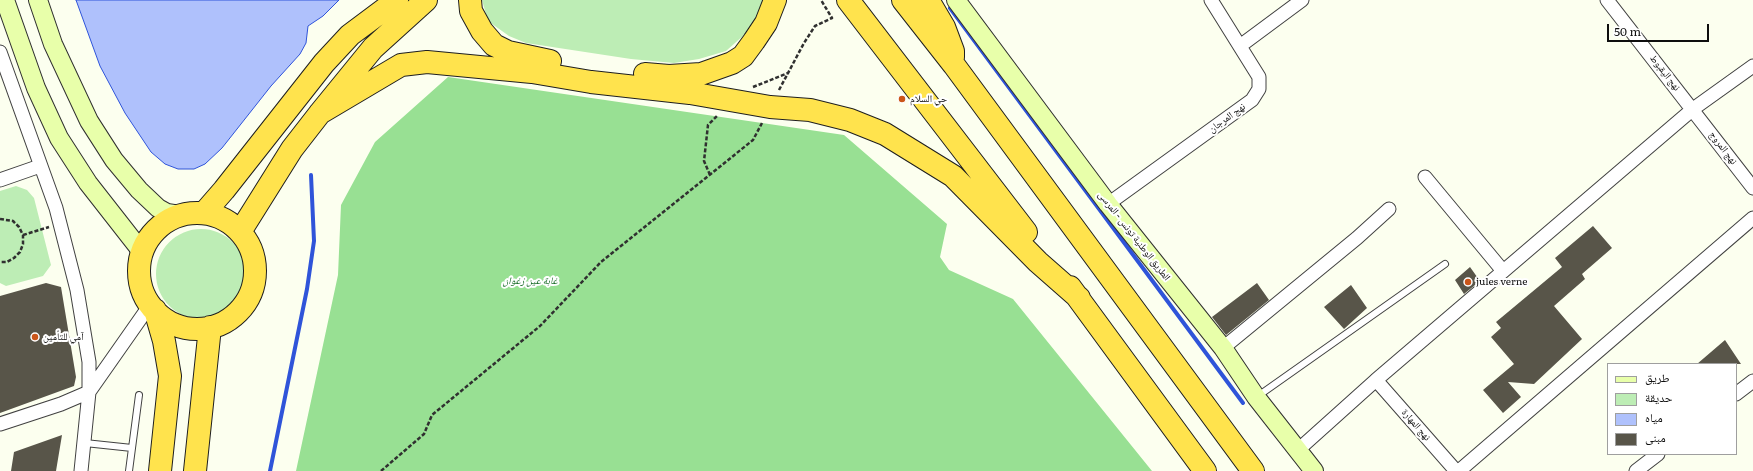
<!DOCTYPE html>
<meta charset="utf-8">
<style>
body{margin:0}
#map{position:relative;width:1753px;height:471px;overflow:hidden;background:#fcffef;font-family:Literata,"Noto Naskh Arabic",serif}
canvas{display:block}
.legend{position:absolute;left:1607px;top:363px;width:130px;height:92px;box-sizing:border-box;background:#fff;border:1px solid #9f9f9f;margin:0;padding:5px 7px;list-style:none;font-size:12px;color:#0e0e0e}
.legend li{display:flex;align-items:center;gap:8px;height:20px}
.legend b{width:20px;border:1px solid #9f9f9f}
.scale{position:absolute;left:1607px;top:24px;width:102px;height:18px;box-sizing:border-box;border:2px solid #0e0e0e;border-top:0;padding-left:5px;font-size:12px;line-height:14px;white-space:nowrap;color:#0e0e0e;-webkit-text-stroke:3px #fff;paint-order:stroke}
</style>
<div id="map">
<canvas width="1753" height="471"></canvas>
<ul class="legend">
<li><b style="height:5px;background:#e8ffaa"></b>طريق</li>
<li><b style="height:11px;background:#bdedb5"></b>حديقة</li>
<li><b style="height:11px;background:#afc1fc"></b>مياه</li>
<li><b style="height:11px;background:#585549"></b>مبنى</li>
</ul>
<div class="scale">50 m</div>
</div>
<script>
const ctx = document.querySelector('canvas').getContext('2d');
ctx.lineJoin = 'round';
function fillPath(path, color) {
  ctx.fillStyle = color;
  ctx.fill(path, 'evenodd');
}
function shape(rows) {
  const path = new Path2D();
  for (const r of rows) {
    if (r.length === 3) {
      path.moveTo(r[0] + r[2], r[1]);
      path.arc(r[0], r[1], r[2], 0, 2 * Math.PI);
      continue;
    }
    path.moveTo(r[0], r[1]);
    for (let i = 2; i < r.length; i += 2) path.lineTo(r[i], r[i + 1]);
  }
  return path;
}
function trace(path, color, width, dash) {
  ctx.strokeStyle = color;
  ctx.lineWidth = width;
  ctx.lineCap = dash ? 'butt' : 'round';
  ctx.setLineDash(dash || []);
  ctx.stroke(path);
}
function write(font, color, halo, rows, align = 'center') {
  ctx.font = font + ' Literata,"Noto Naskh Arabic",serif';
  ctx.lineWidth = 4;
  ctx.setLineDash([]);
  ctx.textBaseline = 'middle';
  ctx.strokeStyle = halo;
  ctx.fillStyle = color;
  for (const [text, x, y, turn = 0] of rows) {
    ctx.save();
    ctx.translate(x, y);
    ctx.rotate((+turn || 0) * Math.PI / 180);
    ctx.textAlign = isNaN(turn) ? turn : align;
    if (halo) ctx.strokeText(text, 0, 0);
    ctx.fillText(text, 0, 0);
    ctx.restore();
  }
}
fillPath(shape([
 [482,0,765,0,755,20,744,35,726,51,699,59,674,63,631,59,526,43,509,36,488,21],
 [16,186,27,190,34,198,51,265,43,276,6,286,0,283,0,191],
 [201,274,45]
]), '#bdedb5');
fillPath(shape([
 [448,77,844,135,947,224,940,257,949,270,1013,299,1152,471,296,471,338,275,341,205,375,142]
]), '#98e093');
const water = shape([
 [76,0,339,0,323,16,308,26,306,43,300,54,271,86,222,148,205,164,194,169,178,169,165,164,151,152,125,113,100,66,76,0]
]);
fillPath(water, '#afc1fc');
trace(water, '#2f54d9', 1);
trace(shape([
 [950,8,1243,403],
 [270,471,307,289,314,241,311,175]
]), '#2f54d9', 4);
fillPath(shape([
 [1593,226,1612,248,1582,274,1585,279,1554,306,1582,339,1534,384,1508,382,1521,397,1503,413,1483,390,1514,364,1491,337,1501,328,1496,322,1562,267,1555,258],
 [1470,267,1480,281,1464,294,1455,280],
 [46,283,61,287,76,377,74,386,0,413,0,296],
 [1257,283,1269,300,1226,335,1212,317],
 [1351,285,1367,308,1344,329,1324,307],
 [1725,340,1741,364,1697,364],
 [62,435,56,471,11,471,14,452]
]), '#585549');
const lane = shape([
 [1258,396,1445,264],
 [85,443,132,448],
 [129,471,139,395]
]);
const street = shape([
 [1607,0,1753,188],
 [1240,46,1302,0],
 [0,52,56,208,77,290,89,362,89,392,81,471],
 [1425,177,1503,271],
 [0,180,40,166],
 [1108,204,1252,100,1259,89,1259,77,1211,0],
 [1223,348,1357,238,1389,209],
 [1376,380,1456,471],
 [1736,394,1753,381],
 [0,424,61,404,89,392,150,305],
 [1298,450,1376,380,1693,109,1753,66],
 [1459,471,1753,218],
 [1636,471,1658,454]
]);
const secondary = shape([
 [5,0,36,88,59,138,88,183,142,252],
 [38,0,53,44,89,121,114,160,139,190,158,208,167,213,180,215],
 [956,0,1108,204,1223,348,1256,397,1314,471]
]);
const highway = shape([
 [470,0,471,11,482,31,494,45,508,52,550,61],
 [848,0,1026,232],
 [903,0,954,65,1253,471],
 [928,0,944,27,953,51,953,57],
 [645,74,669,76,701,74,732,63,743,56,754,41,766,23,775,0],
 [320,113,401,65,427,62,532,72,591,82,690,93,770,107,810,110,850,120,885,134,953,176,1038,262,1079,298],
 [204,213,224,190,324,63,350,35,397,0],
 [197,271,58],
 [240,232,292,149,320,113,373,48,426,0],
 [1070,287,1205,471],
 [155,310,164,341,170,376,160,471],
 [195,471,210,327]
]);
trace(lane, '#414141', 8);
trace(street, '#414141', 15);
trace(secondary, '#303030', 20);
trace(highway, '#1f1f1f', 24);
trace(shape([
 [753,87,788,73],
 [779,90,804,43,815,26,832,18,821,0],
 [710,175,704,161,708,125,717,116],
 [0,219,13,221,19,227,23,235,23,244,20,252,14,258,7,262,0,262],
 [23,235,49,227],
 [381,471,424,434,432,415,540,326,601,262,753,140,762,123]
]), '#303030', 2.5, [4, 2]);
trace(lane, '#fff', 6);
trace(street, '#fff', 13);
trace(secondary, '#e8ffaa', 18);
trace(highway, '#ffe34d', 22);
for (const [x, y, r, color] of [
 [902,99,4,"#cb5519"],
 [1468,282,4,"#cb5519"],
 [35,337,4,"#cb5519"]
]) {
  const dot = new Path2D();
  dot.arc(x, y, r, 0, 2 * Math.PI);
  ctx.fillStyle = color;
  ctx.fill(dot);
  trace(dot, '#fff', 1.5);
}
write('10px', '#0e0e0e', '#fff', [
 ["نهج اليقبوط",1665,73,52],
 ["نهج المرجان",1227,118,-36],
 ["نهج المروج",1723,148,53],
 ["الطريق الوطنية تونس - المرسى",1134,236,52],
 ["نهج المهارة",1416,425,49]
]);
write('10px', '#0e0e0e', '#fff', [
 ["حي السلام",910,99],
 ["jules verne",1476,282],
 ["آمي للتأمين",43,337]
], 'left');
write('italic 10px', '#186c27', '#fff', [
 ["غابة عين زغوان",530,281]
]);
</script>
